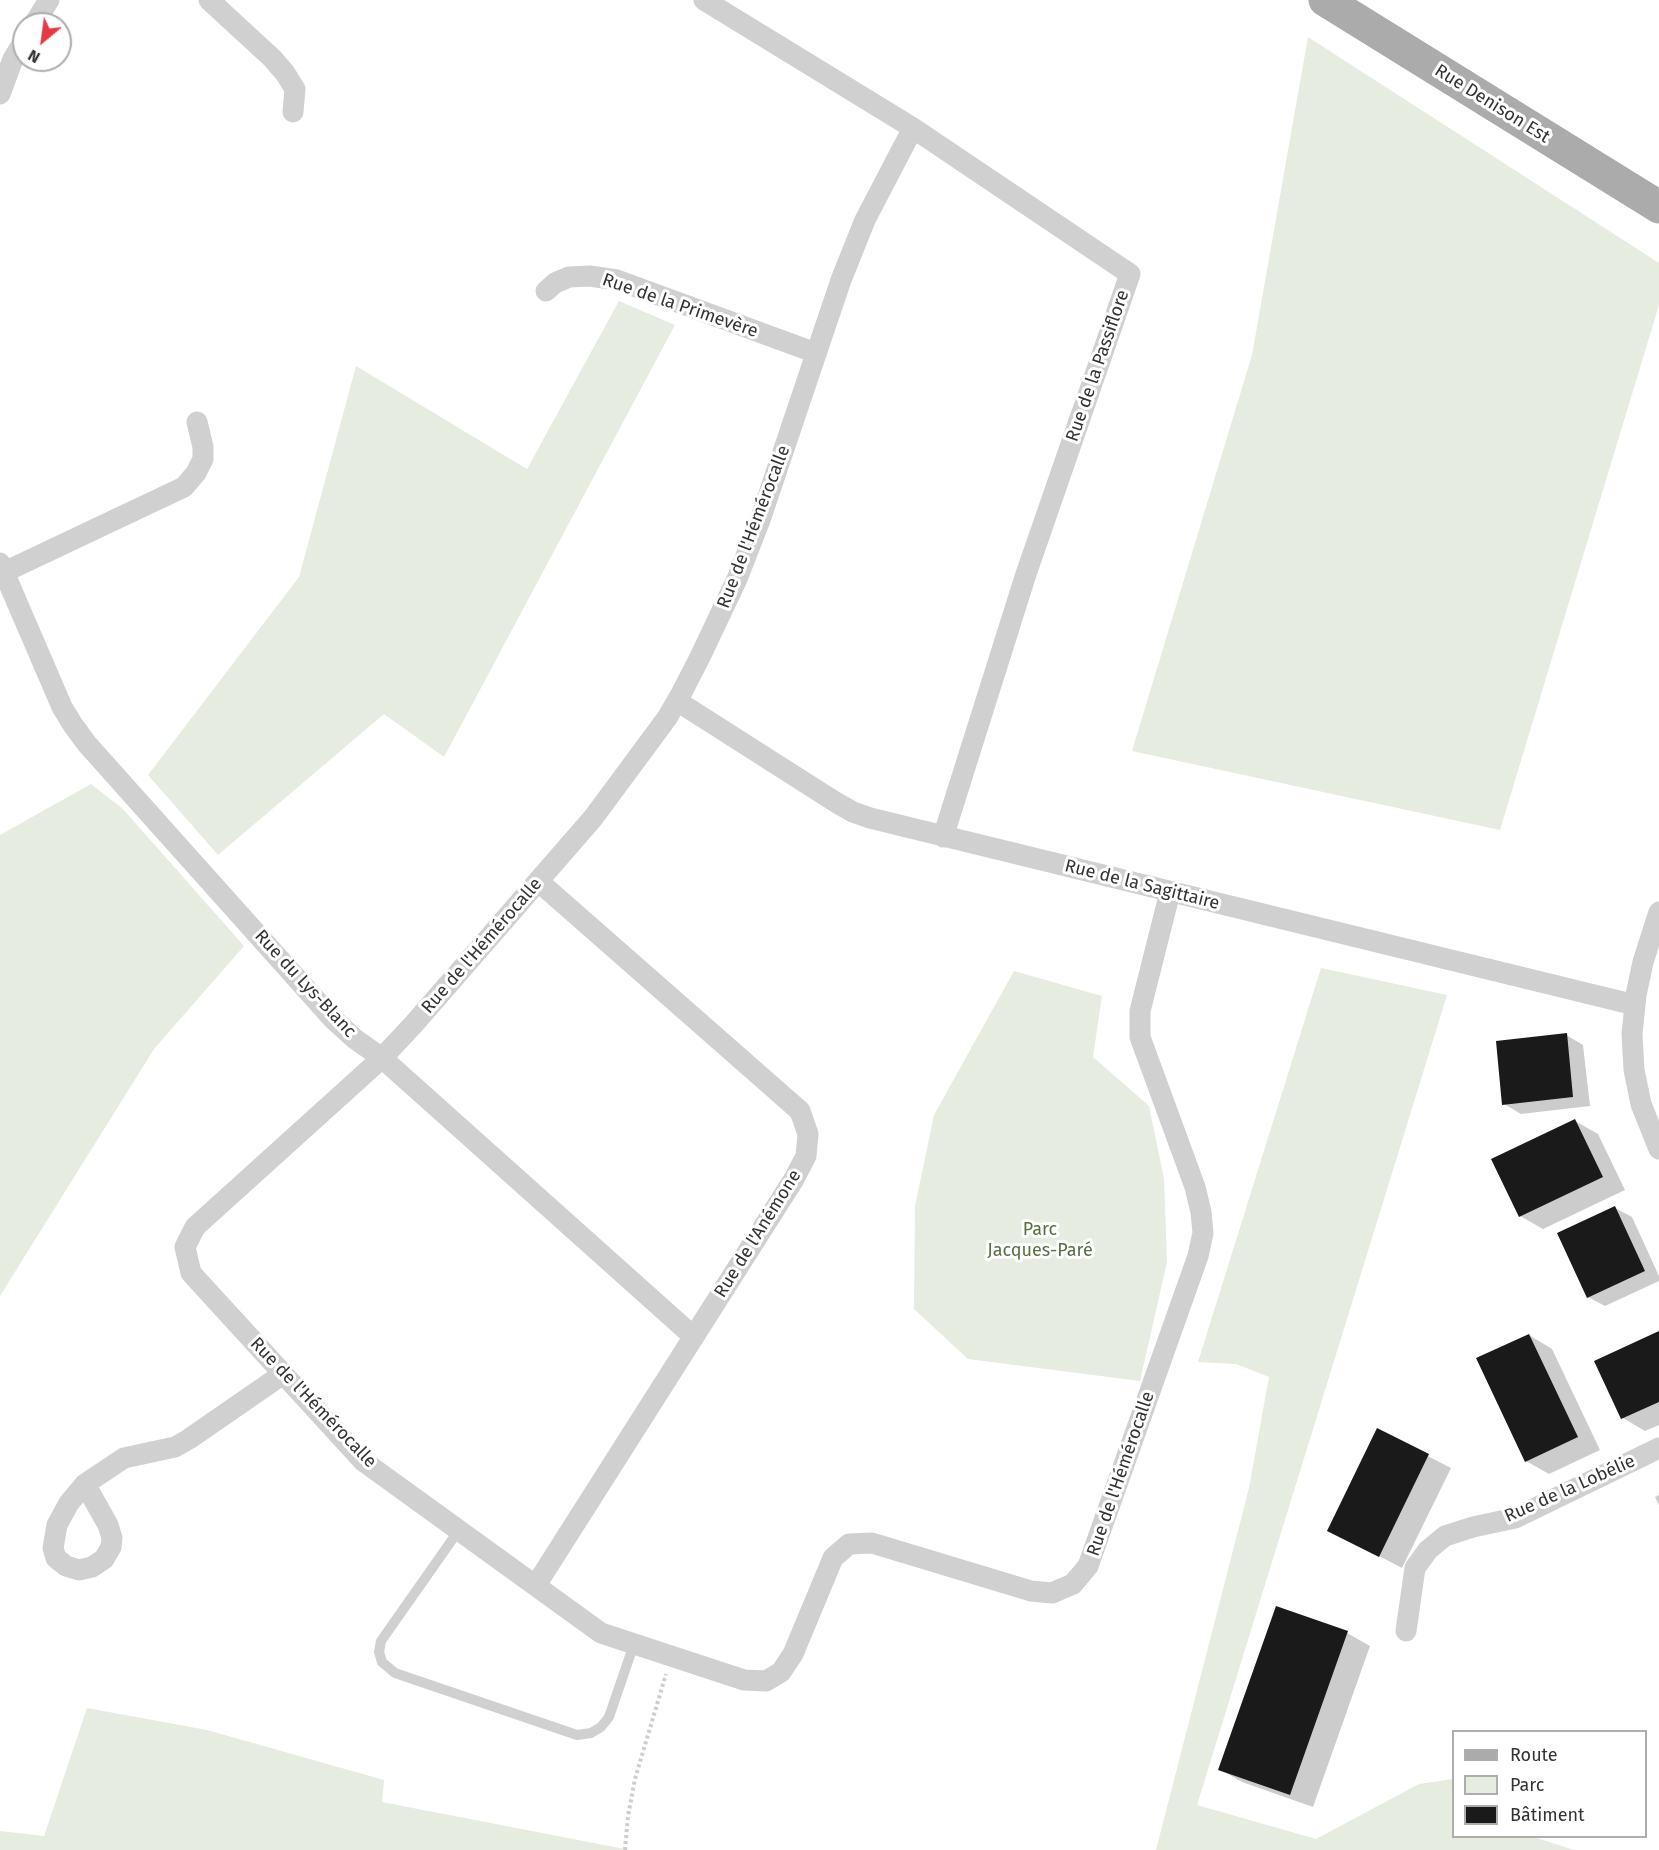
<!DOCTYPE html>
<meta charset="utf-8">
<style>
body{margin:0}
#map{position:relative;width:1659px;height:1850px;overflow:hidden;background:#fff;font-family:"Fira Sans",sans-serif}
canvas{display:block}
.legend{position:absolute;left:1452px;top:1730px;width:195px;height:108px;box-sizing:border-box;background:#fff;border:2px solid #adadad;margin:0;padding:8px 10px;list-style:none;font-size:18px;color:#333}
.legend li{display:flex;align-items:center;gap:12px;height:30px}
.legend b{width:30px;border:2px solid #adadad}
.north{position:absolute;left:12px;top:12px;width:60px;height:60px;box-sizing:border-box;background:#fff;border:2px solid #adadad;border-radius:50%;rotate:209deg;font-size:16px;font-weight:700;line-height:24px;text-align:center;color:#333}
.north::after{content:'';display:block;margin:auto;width:21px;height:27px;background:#e63946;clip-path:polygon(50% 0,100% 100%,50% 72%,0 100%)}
</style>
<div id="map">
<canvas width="1659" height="1850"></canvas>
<ul class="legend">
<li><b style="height:8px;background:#ababab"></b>Route</li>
<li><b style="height:16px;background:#e6ecdf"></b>Parc</li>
<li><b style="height:16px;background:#1a1a1a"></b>Bâtiment</li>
</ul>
<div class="north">N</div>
</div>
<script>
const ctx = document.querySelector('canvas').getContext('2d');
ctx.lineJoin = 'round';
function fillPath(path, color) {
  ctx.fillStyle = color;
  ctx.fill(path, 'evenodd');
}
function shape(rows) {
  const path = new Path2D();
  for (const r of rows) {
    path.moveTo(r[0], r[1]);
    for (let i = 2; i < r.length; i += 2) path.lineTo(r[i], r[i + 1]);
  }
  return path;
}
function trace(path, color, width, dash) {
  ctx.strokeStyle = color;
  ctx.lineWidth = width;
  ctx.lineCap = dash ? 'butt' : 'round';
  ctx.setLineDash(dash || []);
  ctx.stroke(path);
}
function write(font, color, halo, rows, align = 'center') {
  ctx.font = font + ' "Fira Sans",sans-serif';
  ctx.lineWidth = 6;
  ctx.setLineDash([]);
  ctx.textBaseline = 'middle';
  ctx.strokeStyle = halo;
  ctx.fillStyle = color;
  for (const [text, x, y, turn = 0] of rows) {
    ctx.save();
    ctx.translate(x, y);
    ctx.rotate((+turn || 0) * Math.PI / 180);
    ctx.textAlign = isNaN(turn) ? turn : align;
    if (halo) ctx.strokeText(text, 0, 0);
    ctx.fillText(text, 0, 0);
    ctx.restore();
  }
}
fillPath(shape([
 [1308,37,1659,263,1659,305,1500,830,1132,751,1252,355],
 [619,301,675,325,444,757,384,714,218,855,148,775,299,577,356,366,527,469],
 [91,784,123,809,244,946,154,1049,0,1296,0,835],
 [1321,968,1447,995,1197,1805,1316,1839,1419,1784,1453,1779,1454,1836,1534,1837,1574,1850,1156,1850,1249,1488,1269,1377,1236,1364,1198,1362],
 [1014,971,1102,996,1093,1057,1149,1106,1164,1179,1167,1262,1140,1381,968,1359,914,1309,915,1206,934,1115],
 [87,1708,207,1730,384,1780,382,1802,630,1850,0,1850,0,1831,44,1836]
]), '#e6ecdf');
fillPath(shape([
 [1566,1035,1583,1045,1590,1106,1521,1114,1504,1104],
 [1575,1121,1598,1134,1625,1190,1543,1229,1520,1216],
 [1615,1208,1632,1217,1659,1276,1659,1281,1605,1306,1588,1297],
 [1659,1332,1659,1425,1645,1431,1623,1418],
 [1529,1335,1552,1349,1600,1450,1549,1474,1526,1461],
 [1377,1430,1451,1468,1402,1568,1329,1530],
 [1659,1495,1659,1505,1655,1497],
 [1347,1633,1370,1646,1313,1807,1242,1782,1219,1769]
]), '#0003');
fillPath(shape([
 [1567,1033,1573,1097,1502,1105,1496,1041],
 [1575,1119,1603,1177,1519,1217,1491,1159],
 [1615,1206,1645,1271,1587,1298,1557,1233],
 [1659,1331,1659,1402,1621,1419,1594,1361],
 [1529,1334,1578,1437,1525,1462,1476,1358],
 [1377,1428,1429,1454,1379,1557,1327,1531],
 [1276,1606,1348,1631,1290,1795,1218,1770]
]), '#1a1a1a');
trace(shape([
 [625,1850,628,1816,635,1779,666,1674]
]), '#cdcdcd', 4, [3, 3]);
trace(shape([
 [459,1530,381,1641,379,1652,382,1662,395,1673,577,1735,591,1733,601,1727,609,1717,634,1644]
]), '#d0d0d0', 10);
trace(shape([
 [209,0,272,58,285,73,295,89,293,112],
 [704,0,913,128,1130,274,1026,574,943,837],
 [34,24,49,0],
 [0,94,13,59,24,41],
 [913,128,865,220,841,280,760,520,737,579,700,657,681,694,667,718,593,818,413,1025,382,1058,195,1227,185,1247,191,1273,363,1461,601,1633,744,1680,766,1681,781,1672,793,1654,833,1558,849,1544,872,1543,1031,1591,1052,1593,1073,1584,1088,1566,1198,1256,1203,1233,1201,1212,1195,1187,1140,1037,1140,1011,1170,892],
 [546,291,555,283,569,277,590,276,617,280,816,353],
 [0,563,62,707,73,725,87,744,333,1019,355,1039,382,1058,694,1337],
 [0,574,184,487,196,473,203,459,203,447,197,422],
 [677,701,837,803,853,812,870,818,1635,1005],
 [1659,912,1643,962,1636,995,1632,1034,1634,1070,1641,1104,1659,1149],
 [85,1484,108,1525,112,1538,111,1547,104,1559,92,1567,79,1570,66,1566,56,1558,53,1548,57,1525,69,1503,85,1484,124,1458,175,1447,189,1439,283,1374],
 [536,1585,794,1179,806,1156,808,1134,800,1111,538,881],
 [1406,1631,1415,1568,1428,1550,1445,1536,1473,1527,1515,1518,1659,1448]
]), '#d0d0d0', 21);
trace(shape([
 [1325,0,1659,207]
]), '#ababab', 33);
write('18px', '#333', '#fff', [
 ["Rue Denison Est",1492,104,32],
 ["Rue de la Primevère",680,306,19],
 ["Rue de la Passiflore",1098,366,-71],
 ["Rue de l'Hémérocalle",754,527,-69],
 ["Rue de la Sagittaire",1142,885,14],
 ["Rue de l'Hémérocalle",482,946,-49],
 ["Rue du Lys-Blanc",305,984,47],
 ["Rue de l'Anémone",758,1234,-58],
 ["Rue de l'Hémérocalle",313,1403,46],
 ["Rue de l'Hémérocalle",1121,1474,-71],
 ["Rue de la Lobélie",1570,1489,-24]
]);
write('18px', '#56703f', '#fff', [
 ["Parc",1040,1230],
 ["Jacques-Paré",1040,1251]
]);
</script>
